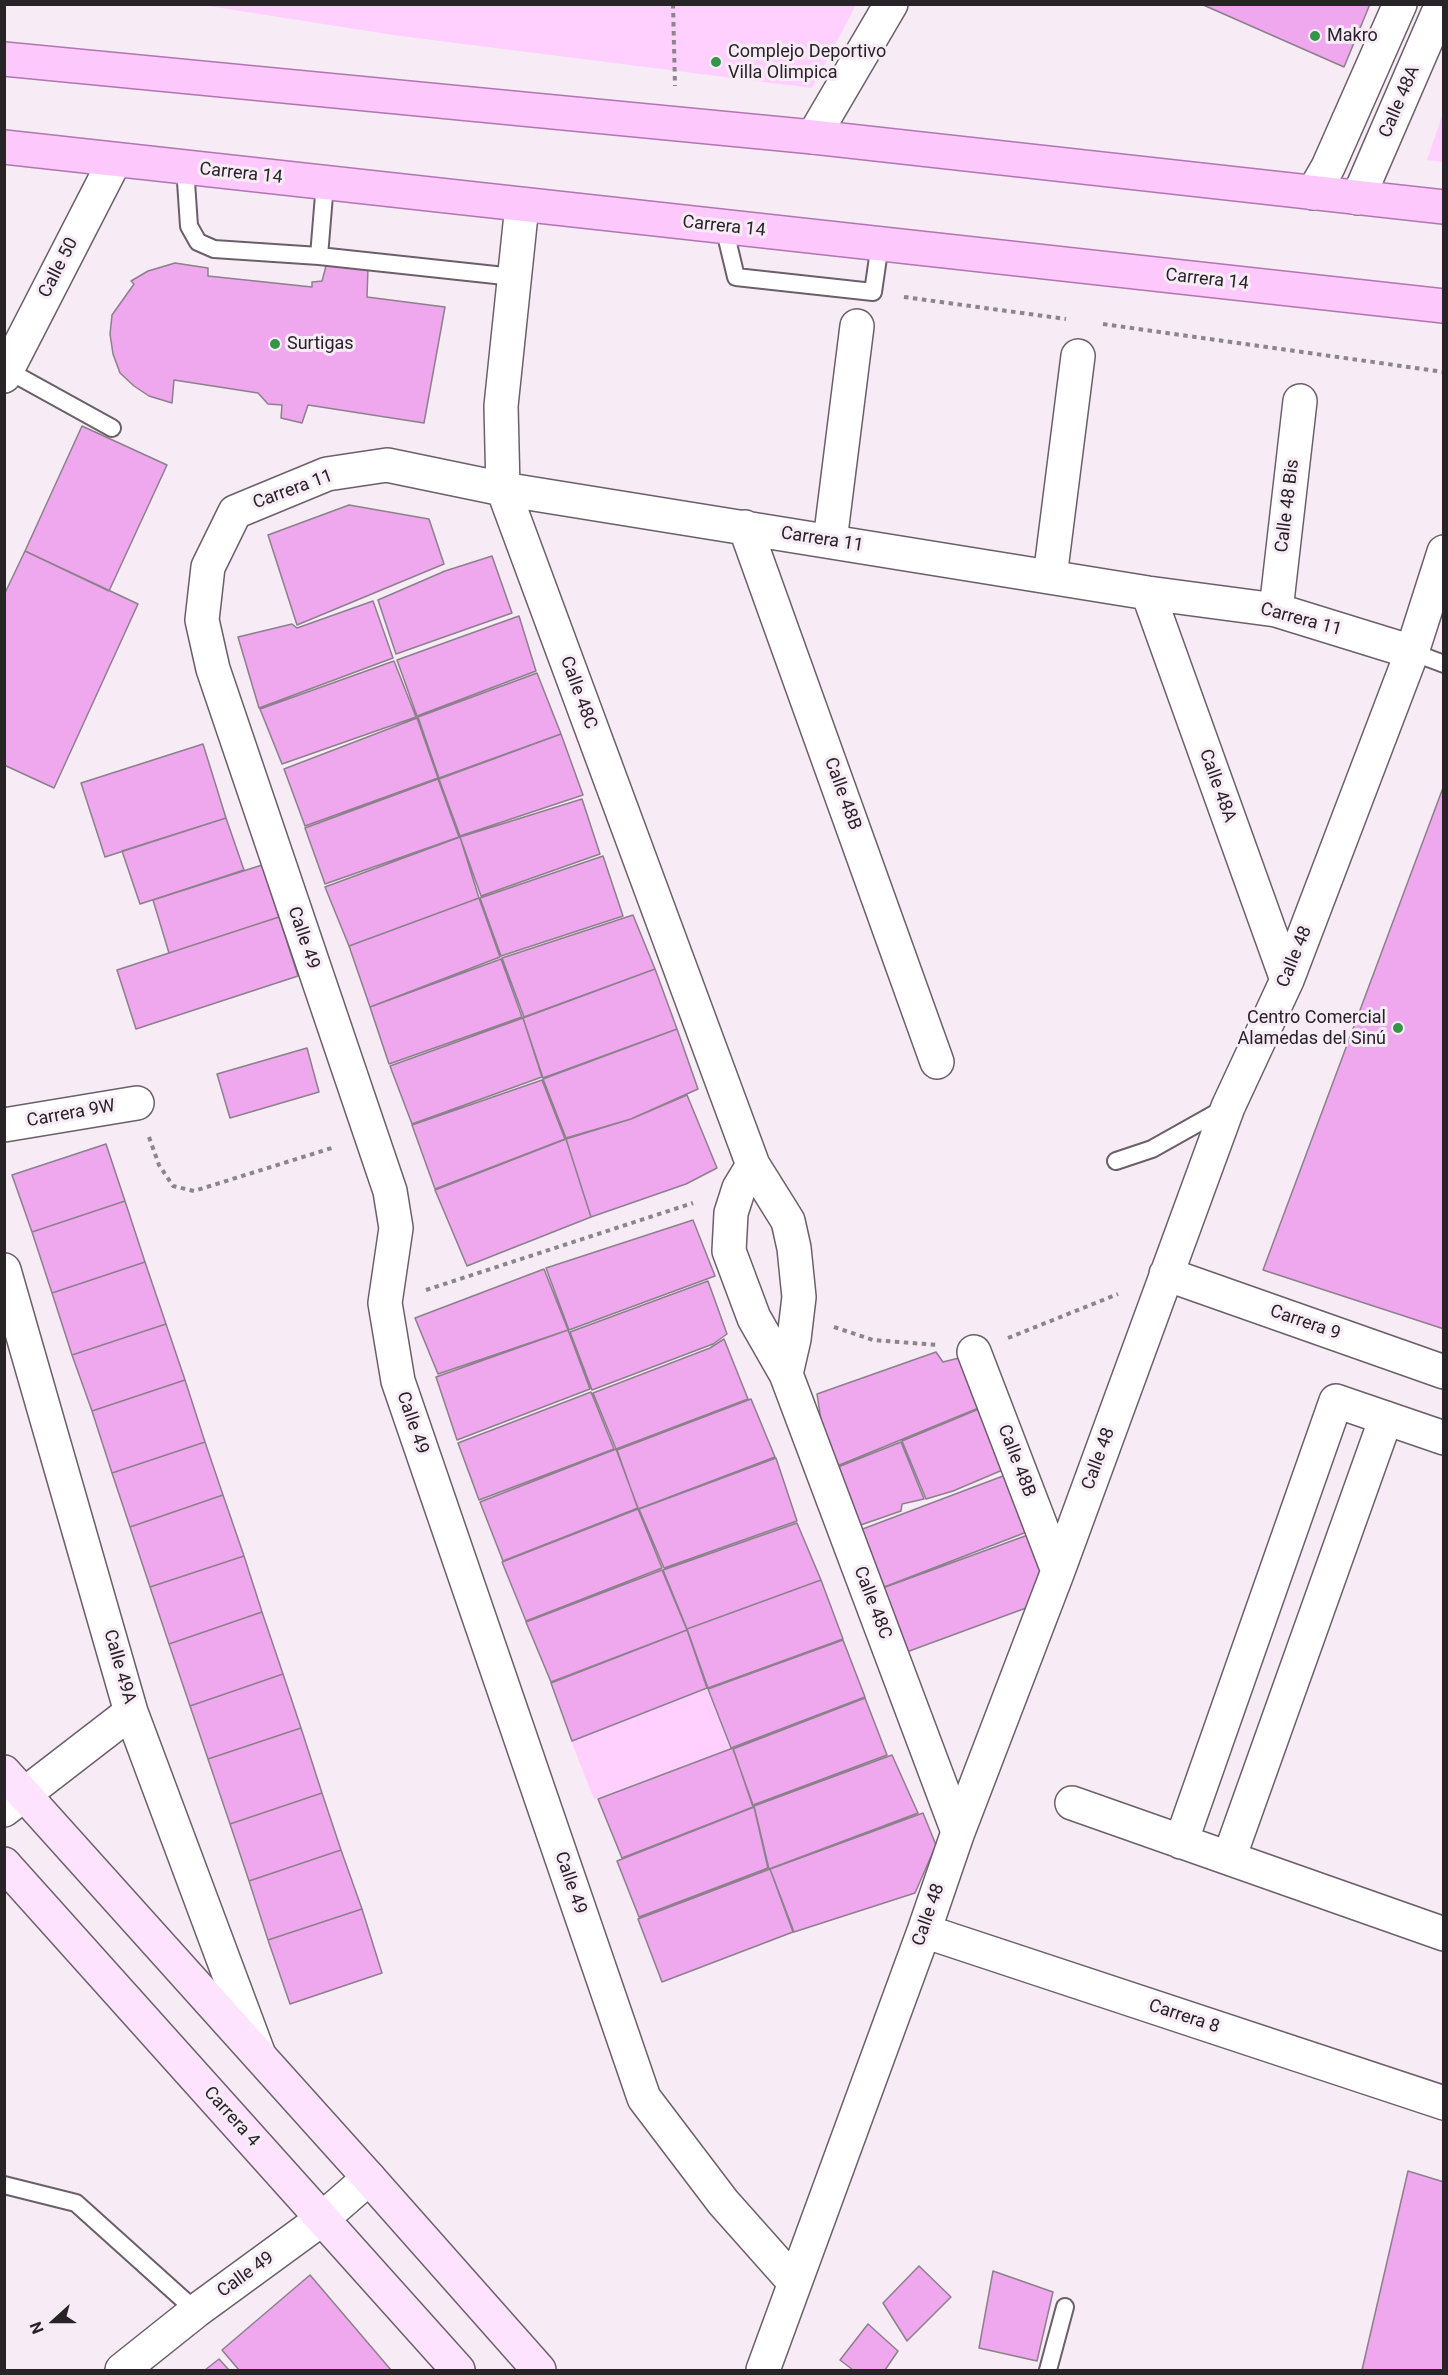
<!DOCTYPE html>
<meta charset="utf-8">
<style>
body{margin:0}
#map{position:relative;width:1448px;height:2375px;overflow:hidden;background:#f7ebf6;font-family:Roboto,sans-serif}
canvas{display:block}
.frame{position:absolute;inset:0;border:6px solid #272327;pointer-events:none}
.north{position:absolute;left:24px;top:2291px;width:60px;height:60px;-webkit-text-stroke:4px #f7ebf6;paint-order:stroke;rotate:249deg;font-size:16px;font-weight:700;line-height:24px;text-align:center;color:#272327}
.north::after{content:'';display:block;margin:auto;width:21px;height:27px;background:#272327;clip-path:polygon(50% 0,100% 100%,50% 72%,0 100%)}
</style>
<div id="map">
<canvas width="1448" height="2375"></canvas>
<div class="frame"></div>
<div class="north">N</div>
</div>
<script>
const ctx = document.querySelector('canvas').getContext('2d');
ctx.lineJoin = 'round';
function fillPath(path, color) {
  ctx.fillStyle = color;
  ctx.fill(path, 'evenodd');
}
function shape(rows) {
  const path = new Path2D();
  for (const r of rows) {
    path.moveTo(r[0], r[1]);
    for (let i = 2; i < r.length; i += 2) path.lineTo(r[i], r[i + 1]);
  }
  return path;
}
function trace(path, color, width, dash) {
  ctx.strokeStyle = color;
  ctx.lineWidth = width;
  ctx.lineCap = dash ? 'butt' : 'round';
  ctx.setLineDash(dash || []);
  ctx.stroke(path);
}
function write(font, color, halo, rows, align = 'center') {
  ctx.font = font + ' Roboto,sans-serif';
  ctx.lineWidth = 6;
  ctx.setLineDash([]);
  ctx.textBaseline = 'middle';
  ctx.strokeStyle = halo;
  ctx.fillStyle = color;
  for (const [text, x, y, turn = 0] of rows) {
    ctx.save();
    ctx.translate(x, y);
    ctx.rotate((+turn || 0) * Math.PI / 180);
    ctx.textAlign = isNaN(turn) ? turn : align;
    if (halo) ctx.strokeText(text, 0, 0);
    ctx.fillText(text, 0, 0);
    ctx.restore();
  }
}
fillPath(shape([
 [202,5,856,5,812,88,400,36],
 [1443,113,1443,162,1427,160],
 [707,1689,730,1749,594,1799,571,1741]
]), '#ffcffd');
const building = shape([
 [1201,4,1370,4,1344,67,1201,4],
 [175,263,208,268,208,276,312,287,312,282,322,281,326,266,368,268,367,297,445,307,424,423,308,405,302,423,281,418,282,405,268,404,258,393,174,380,172,403,149,396,134,386,120,373,113,354,110,334,112,315,134,284,131,281,148,271,175,263],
 [82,426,167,465,109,591,25,551,82,426],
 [349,505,429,519,444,564,297,625,268,535,349,505],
 [25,551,138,604,54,788,4,765,4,595,25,551],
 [492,556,512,613,396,654,378,600,445,571,492,556],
 [373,601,393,658,259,708,238,637,292,624,297,628,373,601],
 [519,616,536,671,417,716,397,660,519,616],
 [394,661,416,717,282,764,260,709,394,661],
 [537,673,561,734,439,778,418,717,537,673],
 [417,718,438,778,305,826,284,769,417,718],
 [561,734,583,795,460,836,439,779,561,734],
 [203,744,226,818,105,857,81,783,203,744],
 [438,779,459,837,325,884,305,828,438,779],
 [1444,785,1444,1329,1263,1270,1444,785],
 [582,799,600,854,481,896,460,837,582,799],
 [226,818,244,870,140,904,122,851,226,818],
 [460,837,479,898,349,946,325,887,460,837],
 [603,856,623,916,501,956,480,898,603,856],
 [262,865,279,917,169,953,153,900,262,865],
 [479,898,500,957,370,1007,349,946,479,898],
 [633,915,655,969,524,1017,502,958,633,915],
 [279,917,298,976,136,1029,117,970,279,917],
 [501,959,522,1017,389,1064,370,1007,501,959],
 [655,969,677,1029,543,1078,523,1018,655,969],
 [523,1018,542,1077,412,1124,390,1066,523,1018],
 [677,1029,698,1089,631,1119,566,1138,543,1079,677,1029],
 [307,1048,319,1092,230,1118,217,1074,307,1048],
 [542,1080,565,1139,435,1189,412,1125,542,1080],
 [687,1095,717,1168,686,1184,591,1217,566,1139,631,1119,687,1095],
 [566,1139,591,1217,467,1266,435,1190,566,1139],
 [106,1144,125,1201,32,1232,12,1175,106,1144],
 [125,1201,145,1262,52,1293,32,1232,125,1201],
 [693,1220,715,1276,569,1330,546,1268,693,1220],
 [145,1262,166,1324,72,1355,52,1293,145,1262],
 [544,1269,568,1330,438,1374,415,1318,544,1269],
 [708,1281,727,1334,713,1344,592,1390,570,1332,708,1281],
 [166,1324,185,1380,92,1411,72,1355,166,1324],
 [568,1330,590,1389,457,1440,436,1377,568,1330],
 [724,1339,748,1399,616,1449,593,1393,710,1348,724,1339],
 [936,1352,943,1362,967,1356,986,1405,837,1466,821,1420,817,1394,936,1352],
 [185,1380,205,1442,112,1473,92,1411,185,1380],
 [591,1392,614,1449,479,1500,458,1443,591,1392],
 [751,1399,775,1457,638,1509,617,1450,751,1399],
 [986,1406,1012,1466,953,1491,926,1499,902,1441,986,1406],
 [205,1442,223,1495,130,1527,112,1473,205,1442],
 [901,1442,924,1499,902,1504,901,1511,855,1527,833,1469,901,1442],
 [616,1449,638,1508,503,1561,480,1502,616,1449],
 [776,1458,797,1521,664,1568,639,1509,776,1458],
 [1011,1473,1032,1530,879,1589,860,1530,1011,1473],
 [223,1495,244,1556,150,1587,130,1527,223,1495],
 [638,1509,662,1568,526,1621,502,1562,638,1509],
 [797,1523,821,1580,687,1629,663,1570,797,1523],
 [1036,1532,1046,1559,1026,1608,904,1653,880,1589,1036,1532],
 [244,1556,262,1612,169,1644,150,1587,244,1556],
 [662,1570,687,1630,551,1682,526,1622,662,1570],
 [821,1580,843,1639,708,1688,687,1629,821,1580],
 [262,1612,283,1674,190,1706,169,1644,262,1612],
 [687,1630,707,1688,572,1741,551,1683,687,1630],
 [843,1640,865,1697,731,1748,708,1689,843,1640],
 [283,1674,301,1728,208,1759,190,1706,283,1674],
 [865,1698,887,1755,753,1805,733,1749,865,1698],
 [301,1728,322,1793,230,1824,208,1759,301,1728],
 [733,1748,753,1807,622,1858,598,1799,733,1748],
 [892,1755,918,1813,769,1869,754,1806,892,1755],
 [322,1793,341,1850,249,1881,230,1824,322,1793],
 [754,1807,768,1868,639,1917,617,1861,754,1807],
 [923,1813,936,1845,915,1893,794,1932,770,1869,923,1813],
 [341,1850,362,1909,268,1940,249,1881,341,1850],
 [770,1869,793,1932,662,1982,638,1919,770,1869],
 [362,1909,382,1973,290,2004,268,1940,362,1909],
 [1408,2171,1444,2182,1444,2370,1362,2370,1408,2171],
 [919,2266,951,2297,907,2341,883,2303,919,2266],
 [993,2271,1053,2292,1037,2361,979,2348,993,2271],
 [310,2275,391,2370,239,2370,222,2350,310,2275],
 [868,2324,898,2351,885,2370,853,2370,840,2360,868,2324],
 [219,2359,229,2370,205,2370,219,2359]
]);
fillPath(building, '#efa7ed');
trace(building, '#8b808b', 1.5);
const lane = shape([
 [185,167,189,226,198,242,214,249,319,256,514,277],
 [724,227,736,277,873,292,880,244],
 [319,256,325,183],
 [7,370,112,428],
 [1412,652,1444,664],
 [1116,1161,1152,1149,1225,1108],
 [4,2185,76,2203,196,2311],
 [1048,2370,1065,2307]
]);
const street = shape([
 [813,137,891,4],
 [1313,193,1328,167,1400,4],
 [1358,198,1442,4],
 [522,205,501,406,503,489,753,1165,788,1221,794,1248,799,1297,794,1339,786,1374],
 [4,376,115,160],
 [745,527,937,1062],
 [830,541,857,326],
 [1050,577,1078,356],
 [1148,593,1287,980],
 [1276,610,1300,401],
 [4,1125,137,1103],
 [753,1165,739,1188,731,1213,729,1251,754,1318,786,1374,958,1832],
 [4,1270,131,1712,259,2055],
 [1166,1274,1444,1372],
 [974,1352,1058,1571],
 [1072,1803,1444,1934],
 [4,1810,131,1712],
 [1181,1842,1336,1401,1444,1438],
 [1229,1858,1386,1418],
 [924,1931,1444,2103],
 [795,2283,723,2202,644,2098,398,1381,385,1303,396,1228,390,1191,213,669,202,620,208,567,235,512,327,474,387,465,503,489,1148,593,1276,610,1412,652],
 [122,2370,196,2311,322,2219,369,2178],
 [763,2370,924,1931,958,1832,1058,1571,1228,1107,1287,980,1412,652,1444,552]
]);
const secondary = shape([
 [4,1772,369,2178,539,2370],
 [4,1864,458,2370]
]);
const primary = shape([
 [4,59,813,137,1444,207],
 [4,147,1444,306]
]);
trace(lane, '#6b606a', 20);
trace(street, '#6b606a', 36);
trace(secondary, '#6b606a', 36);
trace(primary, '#b176b0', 36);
trace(shape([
 [673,4,675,86],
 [904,297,1066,319],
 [1103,324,1444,372],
 [149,1137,159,1165,173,1186,194,1191,335,1147],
 [426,1290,693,1203],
 [834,1327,873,1340,938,1345],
 [1008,1338,1118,1294]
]), '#8d858c', 4, [4.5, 4.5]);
trace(lane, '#fff', 16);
trace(street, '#fff', 33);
trace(secondary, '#fee3fe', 33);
trace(primary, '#fdc8fc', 33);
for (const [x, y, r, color] of [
 [1315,36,6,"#349448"],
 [716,62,6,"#349448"],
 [275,344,6,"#349448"],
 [1398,1028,6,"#349448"]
]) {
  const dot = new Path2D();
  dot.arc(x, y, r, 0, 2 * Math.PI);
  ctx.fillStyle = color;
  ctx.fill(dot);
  trace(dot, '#f7ebf6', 2);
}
write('18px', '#272327', '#f7ebf6', [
 ["Makro",1327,36],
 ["Complejo Deportivo",728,52],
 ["Villa Olimpica",728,73],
 ["Surtigas",287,344],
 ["Centro Comercial",1386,1018,"right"],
 ["Alamedas del Sinú",1386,1039,"right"]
], 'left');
write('18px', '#272327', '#f7ebf6', [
 ["Calle 48A",1400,102,-67],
 ["Carrera 14",241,174,6],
 ["Carrera 14",724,227,6],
 ["Calle 50",59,268,-63],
 ["Carrera 14",1207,280,6],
 ["Carrera 11",293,490,-20],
 ["Calle 48 Bis",1288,506,-83],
 ["Carrera 11",822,540,9],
 ["Carrera 11",1301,620,15],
 ["Calle 48C",578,693,70],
 ["Calle 48A",1217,786,70],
 ["Calle 48B",842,794,70],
 ["Calle 49",303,938,71],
 ["Calle 48",1295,957,-68],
 ["Carrera 9W",71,1114,-10],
 ["Carrera 9",1305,1323,19],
 ["Calle 49",412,1423,71],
 ["Calle 48",1099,1459,-70],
 ["Calle 48B",1016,1461,69],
 ["Calle 48C",872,1603,69],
 ["Calle 49A",119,1667,74],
 ["Calle 49",570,1883,71],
 ["Calle 48",929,1915,-71],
 ["Carrera 8",1184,2017,18],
 ["Carrera 4",231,2117,48],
 ["Calle 49",246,2275,-36]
]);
</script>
